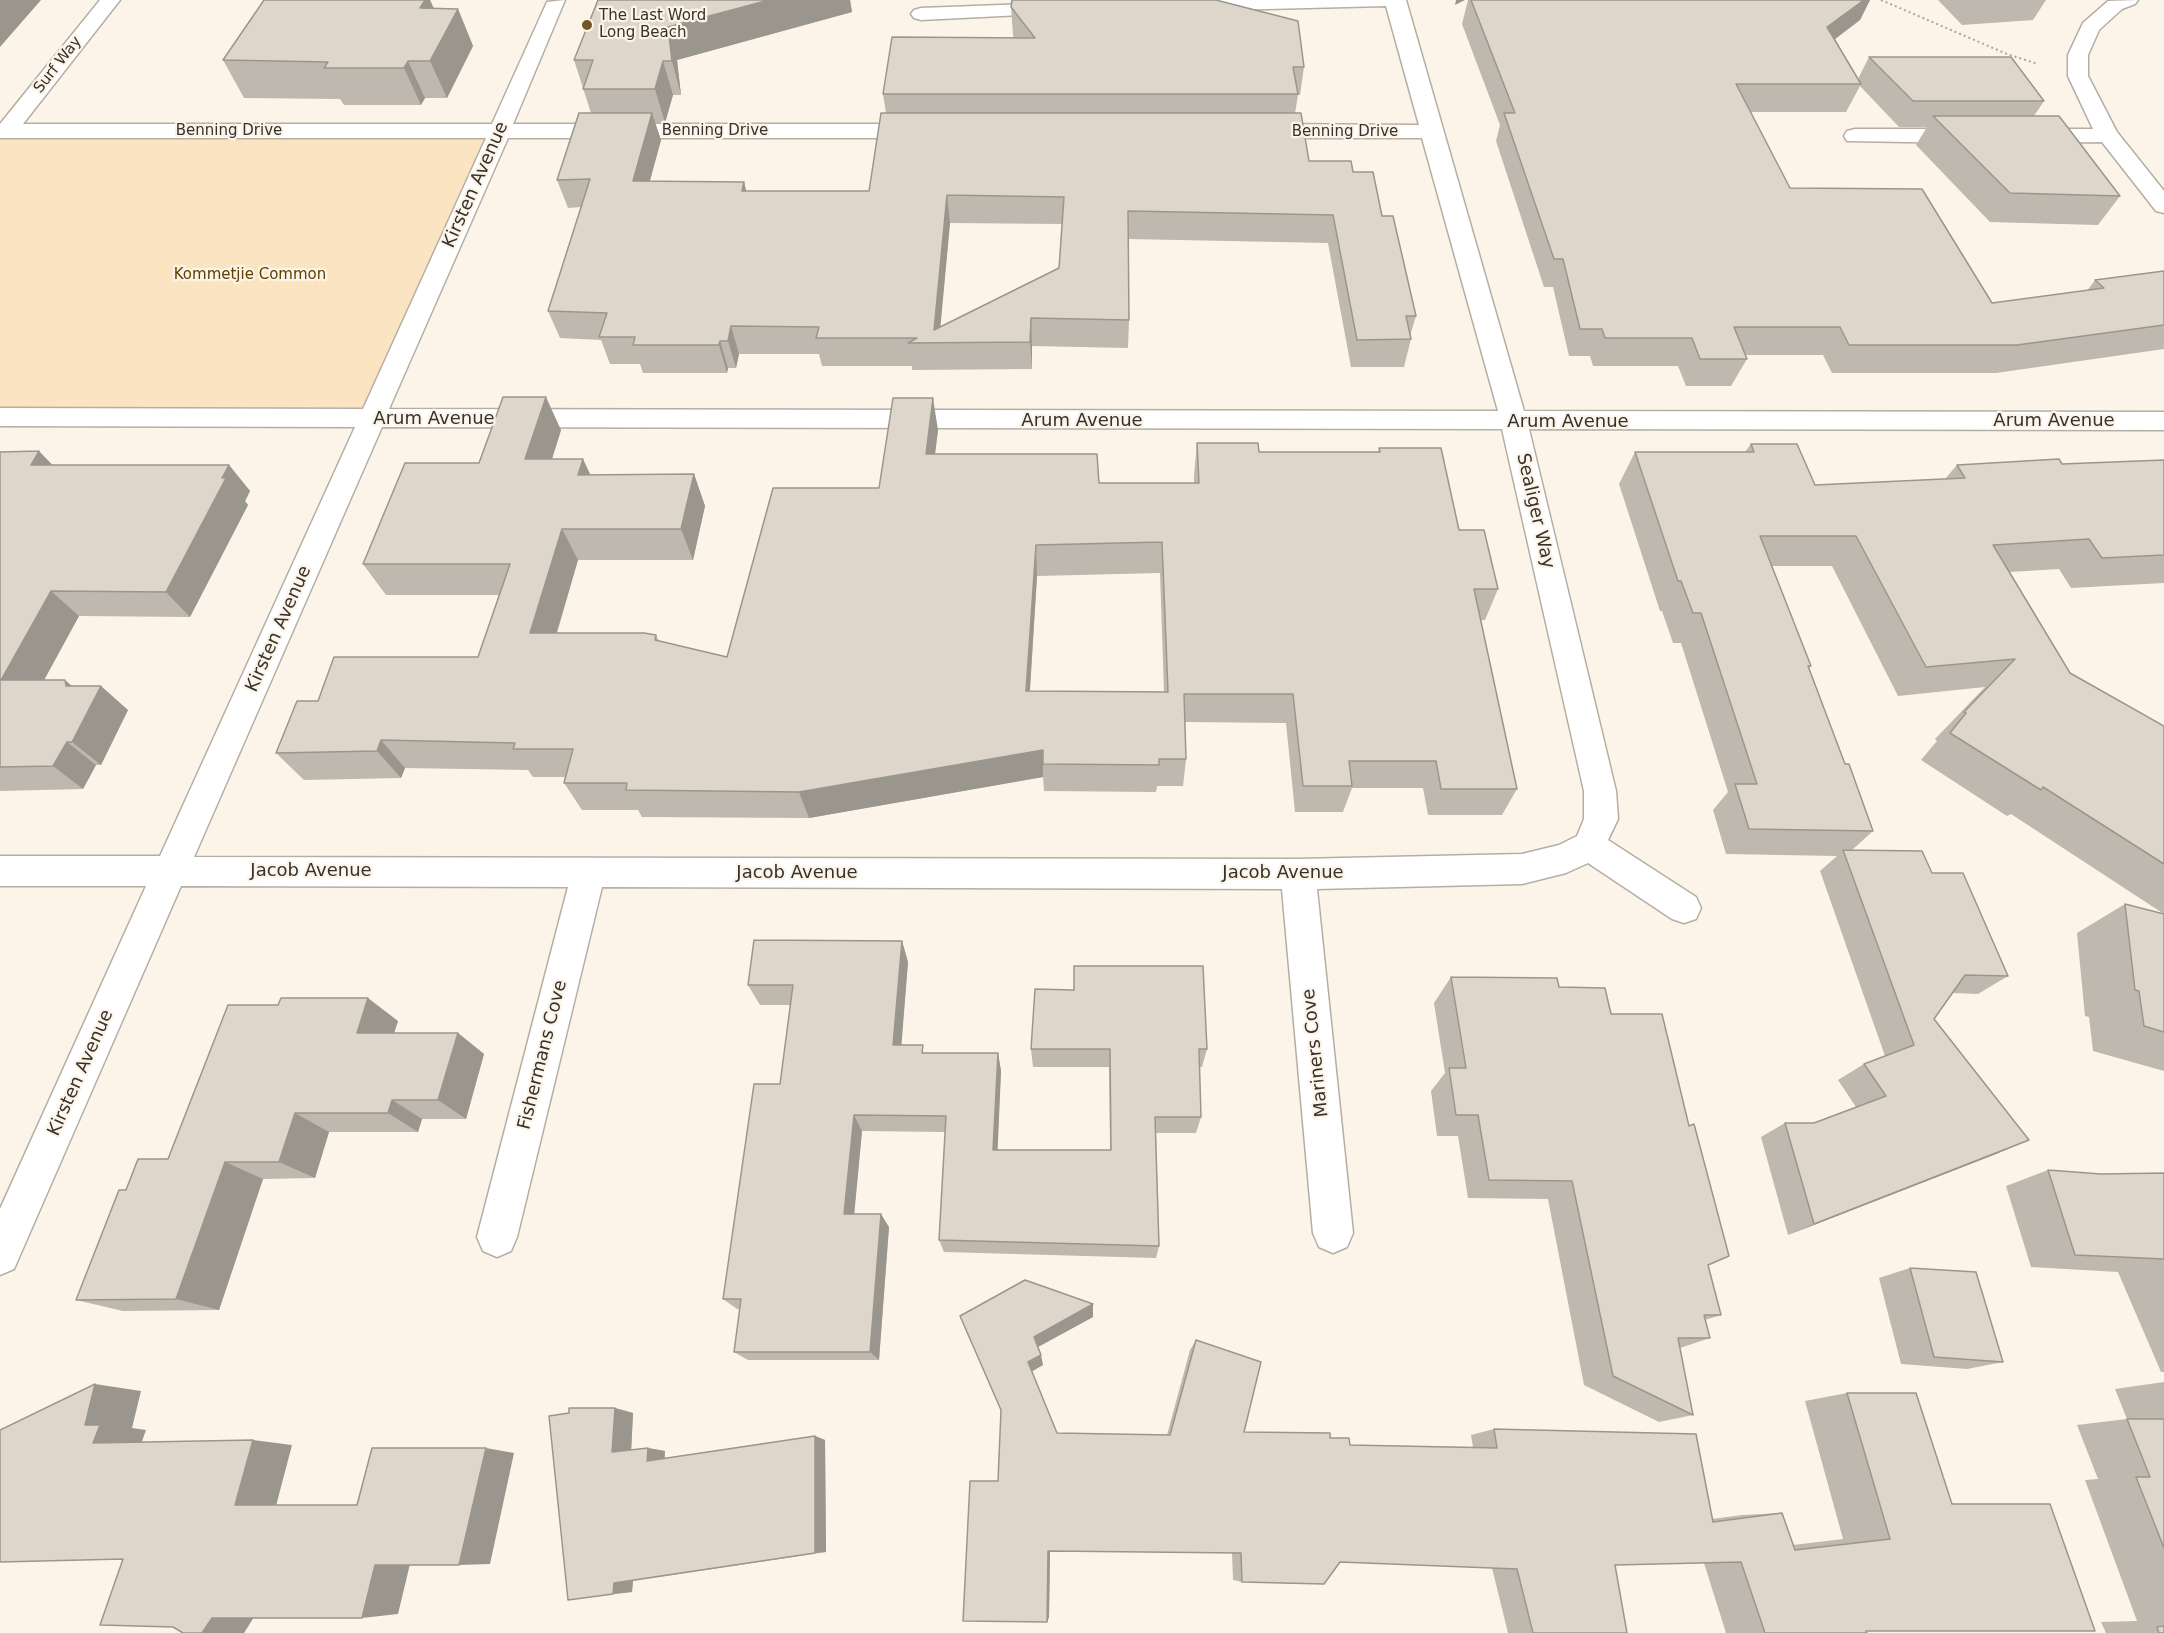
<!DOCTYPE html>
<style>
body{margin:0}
canvas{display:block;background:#fcf4e8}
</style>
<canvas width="2164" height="1633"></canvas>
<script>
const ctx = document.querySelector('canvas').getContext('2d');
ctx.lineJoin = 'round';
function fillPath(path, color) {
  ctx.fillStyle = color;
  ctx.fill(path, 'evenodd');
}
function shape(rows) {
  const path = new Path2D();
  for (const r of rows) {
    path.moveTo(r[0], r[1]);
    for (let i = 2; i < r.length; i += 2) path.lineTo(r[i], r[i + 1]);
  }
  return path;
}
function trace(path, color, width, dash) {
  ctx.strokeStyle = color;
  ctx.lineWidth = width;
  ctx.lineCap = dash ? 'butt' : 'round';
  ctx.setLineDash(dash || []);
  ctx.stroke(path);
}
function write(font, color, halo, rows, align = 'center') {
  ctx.font = font + ' "DejaVu Sans",sans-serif';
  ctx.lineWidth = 4.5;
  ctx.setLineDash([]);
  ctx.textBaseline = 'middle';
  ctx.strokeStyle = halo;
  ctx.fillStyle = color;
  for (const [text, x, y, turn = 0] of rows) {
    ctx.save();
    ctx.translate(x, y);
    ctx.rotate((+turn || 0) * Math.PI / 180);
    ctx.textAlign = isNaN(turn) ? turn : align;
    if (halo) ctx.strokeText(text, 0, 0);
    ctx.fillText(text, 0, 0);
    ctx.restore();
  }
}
fillPath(shape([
 [0,131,500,131,372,419,0,417]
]), '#fae4c2');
const minor = shape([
 [100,0,120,0,23,124,492,124,547,2,565,0,513,124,923,124,931,126,934,131,931,136,923,138,508,138,389,409,1498,411,1422,138,1260,138,1252,136,1249,131,1252,126,1260,124,1419,125,1386,6,1188,11,1178,5,1184,0,1406,0,1524,411,2164,412,2164,430,1529,429,1616,791,1618,819,1608,840,1696,897,1701,908,1696,919,1684,923,1672,919,1588,863,1566,873,1522,884,1317,889,1353,1233,1347,1247,1333,1253,1319,1247,1313,1233,1282,889,602,887,517,1237,511,1251,497,1257,483,1251,477,1237,568,887,181,886,14,1269,0,1275,0,1209,146,886,0,886,0,856,160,856,355,427,0,426,0,408,363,409,486,138,0,138,0,124,100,0],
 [382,427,1502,429,1584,791,1584,819,1577,836,1559,845,1522,854,1298,859,194,857,382,427],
 [2138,0,2135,4,2122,9,2099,30,2088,55,2088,76,2117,132,2164,191,2164,213,2156,211,2102,142,2028,143,2020,141,2017,136,2020,131,2028,129,2093,129,2068,76,2068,55,2083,23,2108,1,2138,0],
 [1055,3,1065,9,1062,13,921,20,914,18,911,14,914,10,921,8,1055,3],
 [1855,129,1968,129,1976,131,1979,136,1976,141,1968,143,1847,141,1844,136,1847,131,1855,129]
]);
trace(minor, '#b6aea3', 3);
trace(shape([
 [1881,0,2007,54,2038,64]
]), '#aba59c', 2, [2, 3]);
fillPath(minor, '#fff');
fillPath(shape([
 [264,0,430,0,434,9,458,9,473,46,447,98,425,98,421,105,344,105,340,99,244,98,223,60],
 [598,0,850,0,852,12,677,60,681,95,673,95,665,123,655,123,661,140,650,181,744,182,746,191,869,191,886,113,883,94,1014,38,1013,35,1011,7,1304,67,1300,95,1298,95,1295,113,1309,161,1353,172,1382,216,1416,316,1410,336,1411,339,1404,367,1351,367,1328,243,1128,239,1129,320,1128,348,1032,346,1032,369,912,370,912,366,822,366,819,354,739,354,736,368,728,368,727,373,643,373,640,364,610,364,601,340,560,338,548,311,581,207,568,208,557,180,591,113,574,60],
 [950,223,1062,224,1059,268,940,327],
 [1468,0,1870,0,1860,20,1835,39,1858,79,1869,57,2044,101,2034,116,2120,196,2098,225,1990,222,1916,145,1927,127,1899,127,1860,86,1846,112,1751,112,1790,188,1992,303,2087,291,2095,280,2164,271,2164,349,1996,373,1832,373,1823,355,1745,355,1747,359,1731,386,1686,386,1678,366,1593,366,1590,356,1569,356,1553,287,1544,287,1496,141,1500,125,1462,24],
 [1938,0,2046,0,2033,20,1962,25],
 [561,430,552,459,590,475,694,474,705,506,693,560,578,560,557,633,656,635,659,641,727,657,879,488,938,430,935,454,1099,483,1194,483,1194,475,1197,443,1259,452,1378,452,1379,448,1459,530,1498,589,1485,620,1481,620,1517,789,1502,815,1428,815,1423,788,1352,788,1343,812,1295,812,1286,723,1185,722,1186,759,1183,786,1157,786,1156,792,1044,791,1043,777,809,818,642,817,638,810,582,810,564,783,565,777,533,777,528,770,405,768,401,778,304,780,276,753,318,701,478,657,499,595,386,595,363,564,479,463],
 [1160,573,1164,692,1030,691,1037,576],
 [1751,444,1815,485,1945,479,1957,465,2062,464,2164,460,2164,583,2071,588,2059,569,2010,572,2070,673,2164,726,2164,1071,2093,1051,2089,1017,2085,1016,2077,933,2125,904,2164,914,2011,814,2007,816,1921,760,1937,741,1935,739,1985,687,1898,696,1832,566,1772,566,1811,666,1809,668,1845,764,1873,831,1852,850,1932,873,2008,976,1978,994,1953,993,1934,1019,2029,1140,1996,1154,1788,1235,1761,1137,1785,1123,1814,1123,1856,1107,1838,1080,1864,1064,1885,1056,1820,871,1837,856,1726,854,1713,810,1728,792,1681,643,1673,643,1662,611,1660,611,1619,484,1635,452,1745,452],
 [0,452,52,465,229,465,250,491,245,501,248,505,190,617,79,616,44,680,72,686,128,710,101,765,96,765,83,789,0,791],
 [902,941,908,962,901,1045,925,1053,998,1053,1001,1071,997,1150,1110,1150,1109,1067,1033,1067,1031,1049,1207,1049,1202,1067,1199,1067,1201,1117,1196,1133,1156,1133,1159,1246,1156,1258,944,1252,939,1240,945,1132,862,1131,854,1214,889,1227,879,1360,748,1360,734,1352,740,1309,737,1309,723,1299,780,1084,790,1005,760,1005,748,985],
 [1451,977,1559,987,1611,1014,1708,1266,1721,1315,1705,1320,1710,1338,1680,1348,1693,1415,1659,1422,1584,1385,1548,1199,1468,1198,1458,1136,1437,1136,1431,1091,1445,1073,1434,1003],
 [398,1021,394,1033,458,1033,484,1054,466,1119,422,1119,418,1132,329,1132,315,1178,263,1179,219,1310,123,1311,76,1300,126,1190,168,1159],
 [2048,1170,2101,1174,2164,1173,2164,1372,2161,1372,2118,1272,2031,1267,2006,1186],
 [1910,1268,2003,1362,1967,1369,1901,1364,1879,1278],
 [960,1316,1093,1317,1038,1347,1043,1365,1032,1371,1057,1433,1167,1435,1190,1350,1196,1340,1244,1432,1330,1438,1350,1445,1473,1447,1471,1435,1494,1429,1712,1519,1742,1515,1782,1513,1793,1545,1843,1539,1805,1401,1847,1393,1952,1504,1866,1631,1867,1633,1726,1633,1704,1563,1615,1565,1627,1633,1508,1633,1492,1568,1340,1562,1242,1582,1233,1580,1232,1553,1050,1551,1049,1617,1047,1622,998,1481,1001,1410],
 [2164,1382,2164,1633,2106,1633,2101,1622,2137,1621,2085,1480,2098,1479,2077,1425,2127,1419,2115,1389],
 [615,1408,633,1413,631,1450,648,1448,665,1451,665,1458,815,1436,825,1440,826,1552,633,1581,632,1592,568,1600]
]), '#bfb8ae');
fillPath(shape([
 [0,0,41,0,0,47],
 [425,0,430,0,444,31,420,8],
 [769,0,850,0,852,12,677,60,681,95,672,61,668,27],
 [1456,0,1465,0,1455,5],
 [1864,0,1870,0,1860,20,1814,55,1827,27],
 [458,9,473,46,447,98,430,61],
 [408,61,425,98,421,105,404,68],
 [663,61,673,95,665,123,655,89],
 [652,113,661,140,642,209,633,181],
 [744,182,751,210,742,191],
 [947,195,950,223,939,342,934,330],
 [1031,318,1032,346,1032,369,1030,342],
 [731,326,739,354,736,368,728,341],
 [720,341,728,368,727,373,719,345],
 [546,397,561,430,542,491,525,459],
 [933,398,938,430,931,486,926,454],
 [39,451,65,478,31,465],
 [583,459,598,491,578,475],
 [229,465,250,491,245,501,248,505,190,617,166,592],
 [694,474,705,506,693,560,681,529],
 [562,529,578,560,548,662,530,633],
 [1036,545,1037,576,1028,719,1026,691],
 [51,591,79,616,31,704,1,680],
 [65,680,92,703,101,686,128,710,101,765,72,742,66,686],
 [381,740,405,768,401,778,377,751],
 [67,742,96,765,83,789,53,766],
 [1043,750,1043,777,809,818,799,792],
 [902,941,908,962,900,1063,893,1045],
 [368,998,398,1021,387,1054,357,1033],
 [458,1033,484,1054,466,1119,438,1100],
 [998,1053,1001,1071,997,1165,993,1150],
 [392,1100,422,1119,418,1132,388,1113],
 [295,1113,329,1132,315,1178,279,1162],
 [854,1115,862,1131,853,1227,844,1214],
 [2029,1140,1996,1154,1788,1235,1814,1224],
 [225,1162,263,1179,219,1310,176,1299],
 [881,1214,889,1227,879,1360,870,1352],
 [1093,1304,1093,1317,1036,1348,1034,1337],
 [1041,1355,1043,1365,1031,1372,1028,1362],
 [95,1384,141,1391,132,1428,146,1430,140,1447,93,1443,85,1425],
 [615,1408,633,1413,631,1455,612,1452],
 [815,1436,825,1440,826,1552,815,1553],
 [253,1440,292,1445,276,1506,235,1505],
 [486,1448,514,1453,490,1564,459,1565],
 [648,1448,665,1451,664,1464,647,1461],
 [1048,1551,1050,1551,1049,1617,1047,1622],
 [410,1564,398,1614,362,1618,375,1565],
 [633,1581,632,1592,613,1594,614,1583],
 [256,1614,244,1633,202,1633,212,1618]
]), '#9b968d');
const building = shape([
 [264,0,425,0,420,8,458,9,430,61,408,61,404,68,324,68,328,62,223,60,264,0],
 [598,0,769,0,668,27,672,61,663,61,655,89,583,89,593,60,574,60,598,0],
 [1012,0,1216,0,1298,21,1304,67,1293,67,1298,94,883,94,892,37,1035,38,1011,7,1012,0],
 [1471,0,1864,0,1827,27,1861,84,1736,84,1790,188,1922,189,1992,303,2104,288,2095,280,2164,271,2164,325,2017,345,1849,345,1840,327,1734,327,1747,359,1700,359,1692,338,1605,338,1602,329,1580,329,1563,259,1554,259,1504,113,1515,113,1471,0],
 [1869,57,2011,57,2044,101,1913,101,1869,57],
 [579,113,652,113,633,181,744,182,742,191,869,191,881,113,1301,113,1309,161,1351,161,1353,172,1373,172,1382,216,1393,216,1416,316,1406,316,1411,339,1357,340,1333,215,1128,211,1129,320,1031,318,1030,342,908,343,917,338,816,338,819,327,731,326,728,341,720,341,719,345,633,345,635,337,599,337,607,313,548,311,590,179,557,180,579,113],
 [947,195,1064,197,1059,268,934,330,947,195],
 [1933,116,2059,116,2120,196,2010,193,1933,116],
 [503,397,546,397,525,459,583,459,578,475,694,474,681,529,562,529,530,633,644,633,656,635,655,640,727,657,773,488,879,488,893,398,933,398,926,454,1097,454,1099,483,1199,483,1197,443,1258,443,1259,452,1380,452,1379,448,1441,448,1459,530,1484,530,1498,589,1474,589,1517,789,1441,789,1436,761,1349,761,1352,786,1303,786,1293,694,1184,694,1186,759,1159,759,1159,765,1043,764,1043,750,799,792,626,790,627,783,564,783,573,749,513,749,515,743,381,740,377,751,276,753,297,701,318,701,334,657,478,657,510,564,363,564,405,463,479,463,503,397],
 [1162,542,1168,692,1026,691,1036,545,1162,542],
 [1751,444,1797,444,1815,485,1965,478,1957,465,2059,459,2062,464,2164,460,2164,555,2102,558,2089,539,1993,545,2070,673,2164,726,2164,864,2043,787,2041,790,1950,733,1966,713,1964,712,2015,659,1926,667,1856,536,1760,536,1811,666,1808,666,1845,764,1849,764,1873,831,1749,829,1735,784,1757,784,1701,613,1693,613,1681,581,1678,581,1635,452,1754,452,1751,444],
 [39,451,31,465,229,465,222,478,226,478,166,592,51,591,1,680,65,680,66,686,101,686,72,742,67,742,53,766,0,767,0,452,39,451],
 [1843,850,1922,851,1932,873,1963,873,2008,976,1965,975,1934,1019,2029,1140,1814,1224,1785,1123,1814,1123,1886,1096,1864,1064,1914,1045,1843,850],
 [2125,904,2164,914,2164,1032,2144,1026,2139,991,2135,990,2125,904],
 [754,940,902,941,893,1045,923,1045,922,1053,998,1053,993,1150,1111,1150,1110,1049,1031,1049,1035,989,1074,990,1074,966,1203,966,1207,1049,1199,1049,1201,1117,1155,1117,1159,1246,939,1240,946,1116,854,1115,844,1214,881,1214,870,1352,734,1352,741,1299,723,1299,754,1084,780,1084,793,985,748,985,754,940],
 [1451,977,1557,978,1559,987,1605,988,1611,1014,1662,1014,1689,1126,1694,1124,1729,1256,1708,1265,1721,1315,1704,1315,1710,1338,1678,1338,1693,1415,1613,1376,1572,1181,1489,1180,1478,1115,1456,1115,1449,1068,1466,1068,1451,977],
 [281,998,368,998,357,1033,458,1033,438,1100,392,1100,388,1113,295,1113,279,1162,225,1162,176,1299,76,1300,119,1190,126,1190,138,1159,168,1159,228,1005,278,1005,281,998],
 [2048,1170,2101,1174,2164,1173,2164,1259,2075,1255,2048,1170],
 [1910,1268,1976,1272,2003,1362,1934,1357,1910,1268],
 [1025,1280,1093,1304,1034,1337,1041,1355,1028,1362,1057,1433,1170,1435,1196,1340,1261,1362,1244,1432,1330,1433,1330,1438,1349,1438,1350,1445,1497,1448,1494,1429,1696,1434,1713,1522,1782,1513,1795,1550,1890,1539,1847,1393,1916,1393,1952,1504,2050,1504,2095,1631,1866,1631,1867,1633,1765,1633,1741,1562,1615,1565,1627,1633,1533,1633,1517,1569,1340,1562,1324,1584,1242,1582,1241,1553,1048,1551,1047,1622,963,1621,970,1481,998,1481,1001,1410,960,1316,1025,1280],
 [95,1384,85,1425,100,1425,93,1443,253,1440,235,1505,357,1505,372,1448,486,1448,459,1565,375,1565,362,1618,212,1618,202,1633,183,1633,173,1627,100,1625,123,1559,0,1562,0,1430,95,1384],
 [569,1408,615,1408,612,1452,648,1448,647,1461,815,1436,815,1553,614,1583,613,1594,568,1600,549,1416,569,1413,569,1408],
 [2127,1419,2164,1419,2164,1548,2136,1477,2150,1477,2127,1419],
 [2164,1626,2164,1633,2159,1633,2157,1627,2164,1626]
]);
fillPath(building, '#ded6ca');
trace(building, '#9b968d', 1.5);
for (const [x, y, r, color] of [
 [587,25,6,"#73572a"]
]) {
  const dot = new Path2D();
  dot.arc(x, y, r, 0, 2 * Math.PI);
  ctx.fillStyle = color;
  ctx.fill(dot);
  trace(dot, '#fcf4e8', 2);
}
write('15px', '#35322e', '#fcf4e8', [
 ["The Last Word",599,16],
 ["Long Beach",599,33]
], 'left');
write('15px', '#35322e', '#fcf4e8', [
 ["Surf Way",58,65,-52],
 ["Benning Drive",229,131],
 ["Benning Drive",715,131],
 ["Benning Drive",1345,132]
]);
write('15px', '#604000', '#fcf4e8', [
 ["Kommetjie Common",250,275]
]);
write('18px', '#35322e', '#fcf4e8', [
 ["Kirsten Avenue",476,185,-66],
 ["Arum Avenue",434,419],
 ["Arum Avenue",1082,421],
 ["Arum Avenue",2054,421],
 ["Arum Avenue",1568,422],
 ["Sealiger Way",1535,511,77],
 ["Kirsten Avenue",279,629,-66],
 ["Jacob Avenue",311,871],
 ["Jacob Avenue",797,873],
 ["Jacob Avenue",1283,873],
 ["Mariners Cove",1316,1053,-96],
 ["Fishermans Cove",543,1055,-76],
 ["Kirsten Avenue",81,1073,-66]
]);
</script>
